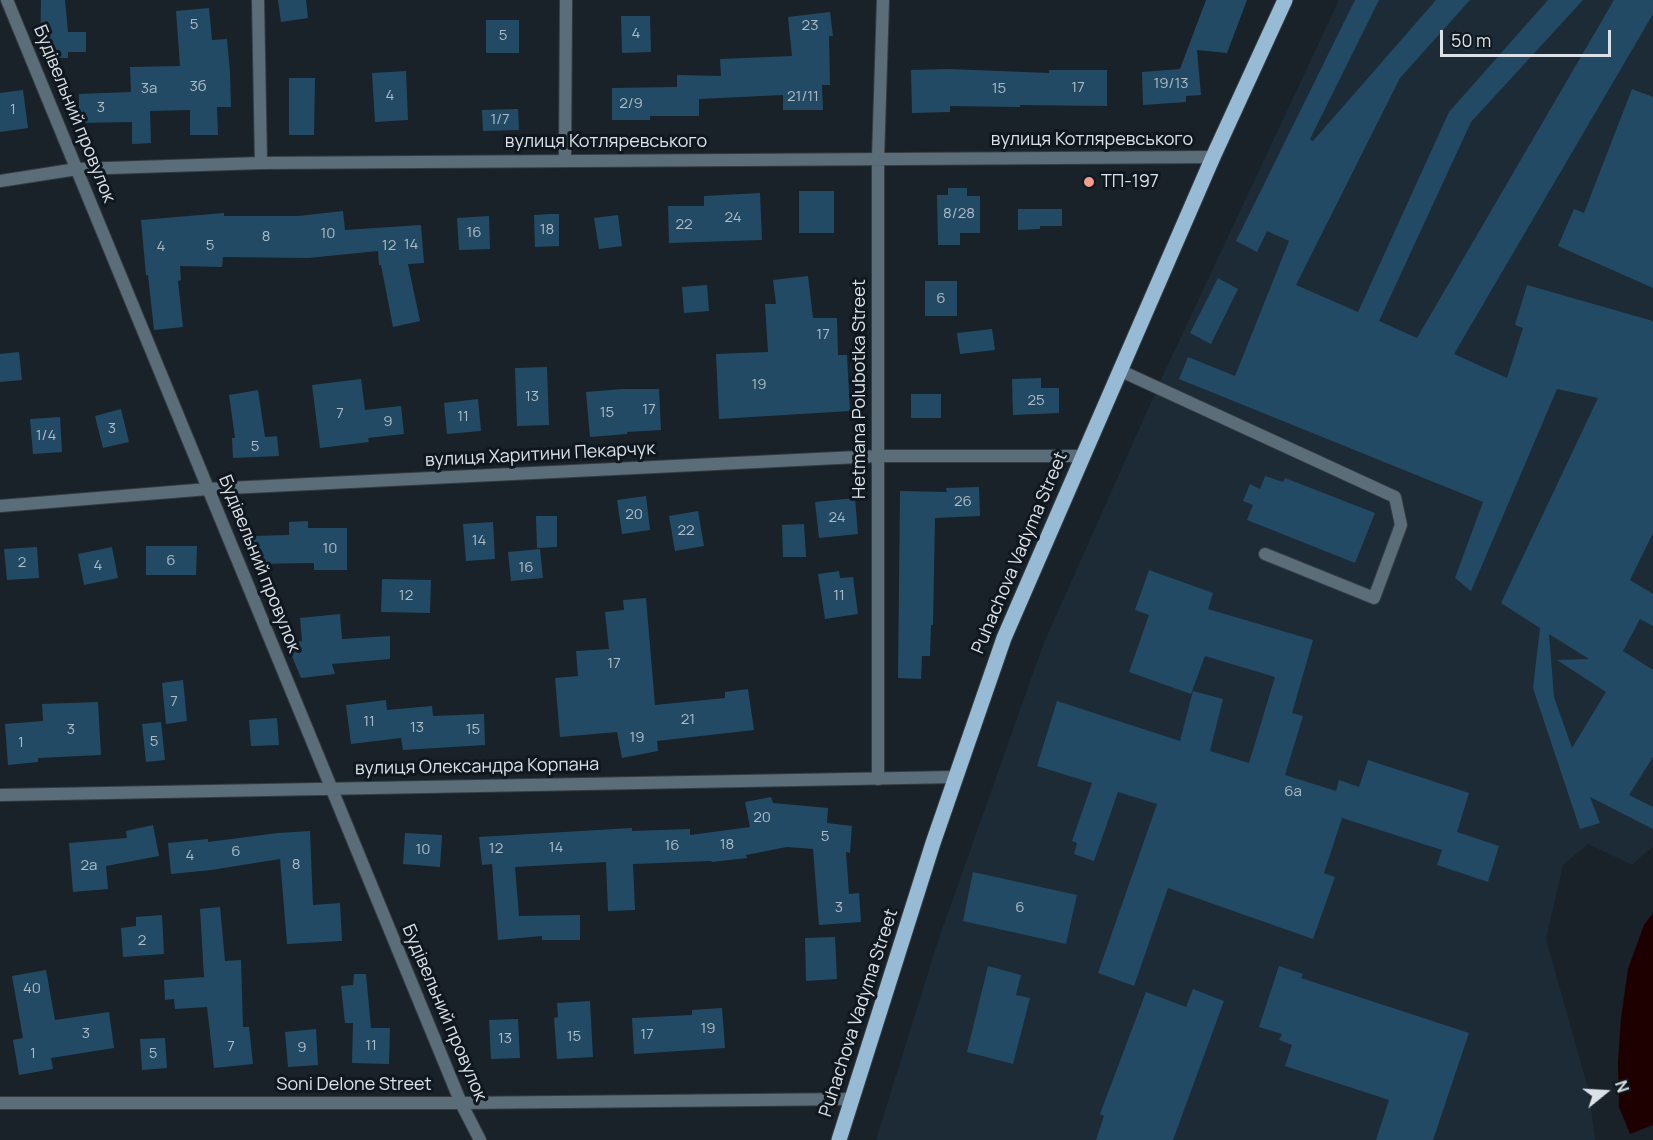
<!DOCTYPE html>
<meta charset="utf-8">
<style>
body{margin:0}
#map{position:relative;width:1653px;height:1140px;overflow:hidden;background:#192229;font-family:Manrope,sans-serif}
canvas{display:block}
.north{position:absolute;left:1575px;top:1062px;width:60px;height:60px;-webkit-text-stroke:4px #10181f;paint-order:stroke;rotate:72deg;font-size:16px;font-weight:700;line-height:24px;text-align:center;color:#dbe1e6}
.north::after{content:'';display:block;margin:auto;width:21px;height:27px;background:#dbe1e6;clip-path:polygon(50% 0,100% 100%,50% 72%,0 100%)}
.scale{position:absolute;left:1440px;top:30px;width:171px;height:27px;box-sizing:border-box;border:3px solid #dbe1e6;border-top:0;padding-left:8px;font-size:18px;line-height:21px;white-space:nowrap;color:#dbe1e6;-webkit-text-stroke:4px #10181f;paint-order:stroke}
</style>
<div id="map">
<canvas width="1653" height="1140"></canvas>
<div class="north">N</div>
<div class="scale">50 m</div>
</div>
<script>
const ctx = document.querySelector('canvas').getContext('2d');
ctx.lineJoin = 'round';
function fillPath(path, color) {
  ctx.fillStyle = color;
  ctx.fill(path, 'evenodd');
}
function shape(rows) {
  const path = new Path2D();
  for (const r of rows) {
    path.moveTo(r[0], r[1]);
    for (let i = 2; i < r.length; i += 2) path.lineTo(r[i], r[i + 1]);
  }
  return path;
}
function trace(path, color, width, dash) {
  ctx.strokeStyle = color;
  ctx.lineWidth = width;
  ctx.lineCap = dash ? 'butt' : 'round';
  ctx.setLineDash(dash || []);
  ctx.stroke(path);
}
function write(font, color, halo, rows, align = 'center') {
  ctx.font = font + ' Manrope,sans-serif';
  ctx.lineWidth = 6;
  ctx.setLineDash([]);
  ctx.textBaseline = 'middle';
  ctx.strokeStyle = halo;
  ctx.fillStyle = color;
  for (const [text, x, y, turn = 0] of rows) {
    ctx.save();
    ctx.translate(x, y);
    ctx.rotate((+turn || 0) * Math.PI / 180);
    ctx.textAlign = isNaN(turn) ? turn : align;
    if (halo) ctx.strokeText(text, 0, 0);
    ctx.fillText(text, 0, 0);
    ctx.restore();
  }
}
fillPath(shape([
 [1339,0,1653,0,1653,846,1632,865,1588,844,1563,865,1546,939,1589,1092,1595,1140,876,1140,937,944,1043,645,1165,371]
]), '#1c2b36');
fillPath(shape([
 [1653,913,1653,1125,1630,1134,1619,1107,1618,1062,1621,1018,1628,969,1644,925]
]), '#1f0000');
fillPath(shape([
 [41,0,65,0,68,32,86,32,86,52,68,52,68,58,40,58],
 [278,0,306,0,308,18,281,22],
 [1206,0,1247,0,1227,53,1197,50,1201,95,1186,96,1186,102,1143,105,1142,72,1180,69],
 [1355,0,1379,0,1310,139,1313,141,1436,0,1470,0,1400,78,1296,285,1358,312,1449,112,1548,0,1583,0,1471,122,1379,321,1417,338,1614,0,1653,0,1653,14,1454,354,1507,378,1523,328,1515,325,1527,285,1653,321,1653,533,1630,580,1653,594,1653,626,1640,619,1623,651,1653,670,1653,757,1629,795,1653,807,1653,829,1590,797,1600,823,1580,829,1533,688,1540,628,1501,603,1598,398,1557,389,1471,591,1455,578,1483,502,1179,379,1188,357,1235,376,1289,241,1267,231,1257,252,1236,241],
 [1549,634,1589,659,1557,660,1606,692,1572,748,1554,697],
 [209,8,212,40,227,39,230,72,231,107,217,107,218,135,190,135,190,110,150,111,151,143,132,144,132,122,79,123,79,94,131,92,130,67,180,66,176,11],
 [830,12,833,36,829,36,830,85,822,85,823,110,783,110,783,95,699,99,699,116,650,116,650,120,612,120,612,88,677,87,677,75,721,76,720,59,792,56,788,17],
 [621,16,650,16,651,52,622,53],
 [486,20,519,20,519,53,486,53],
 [949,69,1049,73,1049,70,1107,70,1107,106,1020,105,1020,107,950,106,950,112,912,113,911,70],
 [406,71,408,120,375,122,372,73],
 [289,78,315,78,314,135,289,135],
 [1632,89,1653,97,1653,288,1558,246,1574,209,1584,213],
 [23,90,28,128,0,132,0,93],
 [518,109,519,130,483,131,482,110],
 [948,188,967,188,967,196,980,196,980,233,960,233,960,245,938,245,937,195,948,195],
 [799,191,834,191,834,233,799,233],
 [760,193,762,240,669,243,668,206,704,206,704,196],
 [1018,209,1062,209,1062,226,1040,226,1040,229,1018,230],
 [343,211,345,230,421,225,424,263,408,264,420,321,393,327,381,265,379,265,378,251,308,258,223,257,222,267,180,266,181,280,178,281,183,327,154,330,148,275,146,275,141,220,224,213,224,216,298,216],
 [550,214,559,214,559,246,535,247,534,215],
 [618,215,622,246,599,249,594,218],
 [489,216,490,249,459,250,457,218],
 [808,276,813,318,837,318,838,355,847,355,850,411,719,419,716,354,768,352,765,304,776,304,773,280],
 [1218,278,1238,289,1211,344,1190,333],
 [925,281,957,281,957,316,925,316],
 [707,285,709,311,684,313,682,287],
 [992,329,995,350,960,354,957,333],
 [19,352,22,380,0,382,0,354],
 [547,367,549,425,517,426,515,368],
 [1041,378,1041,388,1059,388,1059,413,1013,415,1012,379],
 [361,379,365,410,401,406,404,434,368,438,369,442,320,448,312,385],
 [623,389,659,389,661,430,627,432,627,434,590,437,586,392],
 [258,390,265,437,277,436,279,456,233,458,232,438,235,438,229,395],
 [911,394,941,394,941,418,911,418],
 [478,399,481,431,447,434,444,403],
 [121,409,129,442,103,448,95,416],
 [60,417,62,452,33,454,30,419],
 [1265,476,1283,482,1285,478,1375,513,1355,563,1247,520,1253,505,1243,501,1250,484,1260,489],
 [979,487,980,516,935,518,933,625,931,625,930,656,922,656,921,679,898,678,900,491,947,492,946,488],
 [646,496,650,530,622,534,617,500],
 [855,498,858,534,819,538,815,502],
 [698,511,704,546,675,551,669,516],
 [536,516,557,516,557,547,537,548],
 [308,521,308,528,347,528,347,570,314,570,314,563,252,564,252,536,289,535,289,522],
 [493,522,495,559,466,561,463,524],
 [804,524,806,557,783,557,782,525],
 [146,546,197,546,196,575,146,575],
 [37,547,39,578,7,580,4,549],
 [112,547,118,578,84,585,78,554],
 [540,549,543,578,511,581,508,552],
 [1149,570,1213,593,1208,609,1313,640,1292,713,1303,716,1285,775,1336,791,1339,780,1359,787,1368,760,1469,793,1457,832,1499,846,1488,882,1437,865,1442,850,1342,818,1324,873,1335,877,1313,939,1168,888,1134,986,1098,973,1157,804,1118,792,1094,861,1074,854,1077,843,1072,841,1092,783,1037,766,1057,701,1180,741,1193,691,1223,699,1210,751,1249,763,1275,677,1205,656,1191,694,1129,672,1149,615,1135,610],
 [839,571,840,578,853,577,858,614,825,619,818,574],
 [382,579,431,580,430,613,381,612],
 [646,598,655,705,725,698,725,692,748,689,754,730,657,741,658,751,622,758,617,732,560,737,555,678,578,676,576,651,609,649,605,612,624,610,623,600],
 [340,614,342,639,390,636,390,659,332,664,335,674,301,678,286,642,302,641,300,618],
 [183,680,187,721,166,724,162,683],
 [386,700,387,710,432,706,433,716,484,714,485,745,403,750,401,738,351,744,346,705],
 [98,702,101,755,38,758,38,762,8,765,5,724,43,721,42,704],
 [277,718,279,745,251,746,249,720],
 [161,722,165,760,146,762,142,724],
 [771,797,773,803,828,808,827,823,852,826,850,853,846,852,849,894,859,893,861,922,819,925,813,849,787,847,746,855,747,858,712,862,711,861,633,864,635,910,608,911,606,862,515,867,519,916,580,915,580,940,542,940,542,936,498,940,492,864,482,865,479,837,632,828,632,831,690,829,690,835,750,827,745,802],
 [153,825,159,856,106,866,108,889,73,892,69,843,127,838,126,831],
 [310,831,313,905,340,903,342,941,287,944,280,859,211,870,171,874,168,843,208,839,208,842,278,833],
 [405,833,442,835,440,867,403,864],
 [973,872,1077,895,1066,944,963,921],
 [220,907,225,961,241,960,243,1027,249,1027,253,1064,214,1068,207,1007,175,1009,174,999,165,1000,164,980,204,977,200,909],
 [162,915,164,954,123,957,121,928,136,926,136,917],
 [835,937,837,979,806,981,805,938],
 [988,966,1021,975,1016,995,1030,998,1013,1064,967,1052],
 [1279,966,1303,974,1301,978,1469,1033,1433,1140,1376,1140,1389,1100,1285,1066,1292,1045,1279,1040,1282,1034,1259,1027],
 [46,970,55,1020,109,1012,114,1048,51,1058,53,1069,19,1075,13,1040,23,1038,12,976],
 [354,974,366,974,371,1028,390,1028,389,1064,352,1063,353,1023,345,1023,341,986,353,985],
 [1193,989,1224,1001,1173,1140,1096,1140,1104,1116,1100,1114,1146,992,1186,1007],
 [590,1001,593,1057,557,1059,554,1018,558,1017,557,1003],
 [722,1008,725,1048,634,1054,632,1018,692,1015,692,1010],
 [518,1019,520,1058,491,1059,489,1020],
 [316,1029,318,1065,288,1067,285,1032],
 [165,1038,167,1068,142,1070,140,1039]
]), '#234a64');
const lane = shape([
 [258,0,261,163],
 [565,160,566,0],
 [0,181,77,169,261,163,1213,157],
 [1119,370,1395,497,1401,525,1374,598,1265,554],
 [0,506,208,489,878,456,1082,456],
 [878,779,878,159,883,0]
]);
const street = shape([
 [7,0,461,1103,480,1140],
 [0,795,955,777],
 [0,1103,461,1103,852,1099]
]);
const primary = shape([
 [839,1140,933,843,1004,638,1213,157,1285,0]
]);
trace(lane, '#343d43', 14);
trace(street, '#343d43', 14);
trace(primary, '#343d43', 17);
trace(lane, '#5c6d7a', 12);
trace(street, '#5c6d7a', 12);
trace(primary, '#97bbd5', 15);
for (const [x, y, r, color] of [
 [1089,182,6,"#f59d8e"]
]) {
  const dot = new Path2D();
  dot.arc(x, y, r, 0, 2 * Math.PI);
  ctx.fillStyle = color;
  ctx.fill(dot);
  trace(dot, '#10181f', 2);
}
write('15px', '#adbbc6', null, [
 ["5",194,25],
 ["23",810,26],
 ["4",636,34],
 ["5",503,36],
 ["19/13",1171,84],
 ["3б",198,87],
 ["17",1078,88],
 ["3а",149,89],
 ["15",999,89],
 ["4",390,96],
 ["21/11",803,97],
 ["2/9",631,104],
 ["3",101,108],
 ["1",13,110],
 ["1/7",500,120],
 ["8/28",959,214],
 ["24",733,218],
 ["22",684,225],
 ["18",547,230],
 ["16",474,233],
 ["10",328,234],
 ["8",266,237],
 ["14",411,245],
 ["5",210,246],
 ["12",389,246],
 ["4",161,247],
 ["6",941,299],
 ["17",823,335],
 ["19",759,385],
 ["13",532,397],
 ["25",1036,401],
 ["17",649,410],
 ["15",607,413],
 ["7",340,414],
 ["11",463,417],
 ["9",388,422],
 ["3",112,429],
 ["1/4",46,436],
 ["5",255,447],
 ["26",963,502],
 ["20",634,515],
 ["24",837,518],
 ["22",686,531],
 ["14",479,541],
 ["10",330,549],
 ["6",171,561],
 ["2",22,563],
 ["4",98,566],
 ["16",526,568],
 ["12",406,596],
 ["11",839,596],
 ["17",614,664],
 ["7",174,702],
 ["21",688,720],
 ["11",369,722],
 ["13",417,728],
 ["3",71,730],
 ["15",473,730],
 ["19",637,738],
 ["5",154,742],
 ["1",21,743],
 ["6а",1293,792],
 ["20",762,818],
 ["5",825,837],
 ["18",727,845],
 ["16",672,846],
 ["14",556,848],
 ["12",496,849],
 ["10",423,850],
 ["6",236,852],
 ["4",190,856],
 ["8",296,865],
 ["2а",89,866],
 ["3",839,908],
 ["6",1020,908],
 ["2",142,941],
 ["40",32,989],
 ["19",708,1029],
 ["3",86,1034],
 ["17",647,1035],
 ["15",574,1037],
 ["13",505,1039],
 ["11",371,1046],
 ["7",231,1047],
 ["9",302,1048],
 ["1",33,1054],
 ["5",153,1054]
]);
write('18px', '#dbe1e6', '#10181f', [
 ["Будівельний провулок",74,114,68],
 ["вулиця Котляревського",1092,140],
 ["вулиця Котляревського",606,142],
 ["Hetmana Polubotka Street",860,389,-90],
 ["вулиця Харитини Пекарчук",540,455,-3],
 ["Puhachova Vadyma Street",1020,553,-67],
 ["Будівельний провулок",259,564,68],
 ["вулиця Олександра Корпана",477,767,-1],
 ["Будівельний провулок",444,1013,67],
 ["Puhachova Vadyma Street",859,1013,-72],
 ["Soni Delone Street",354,1085]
]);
write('18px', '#dbe1e6', '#10181f', [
 ["ТП-197",1101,182]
], 'left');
</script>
